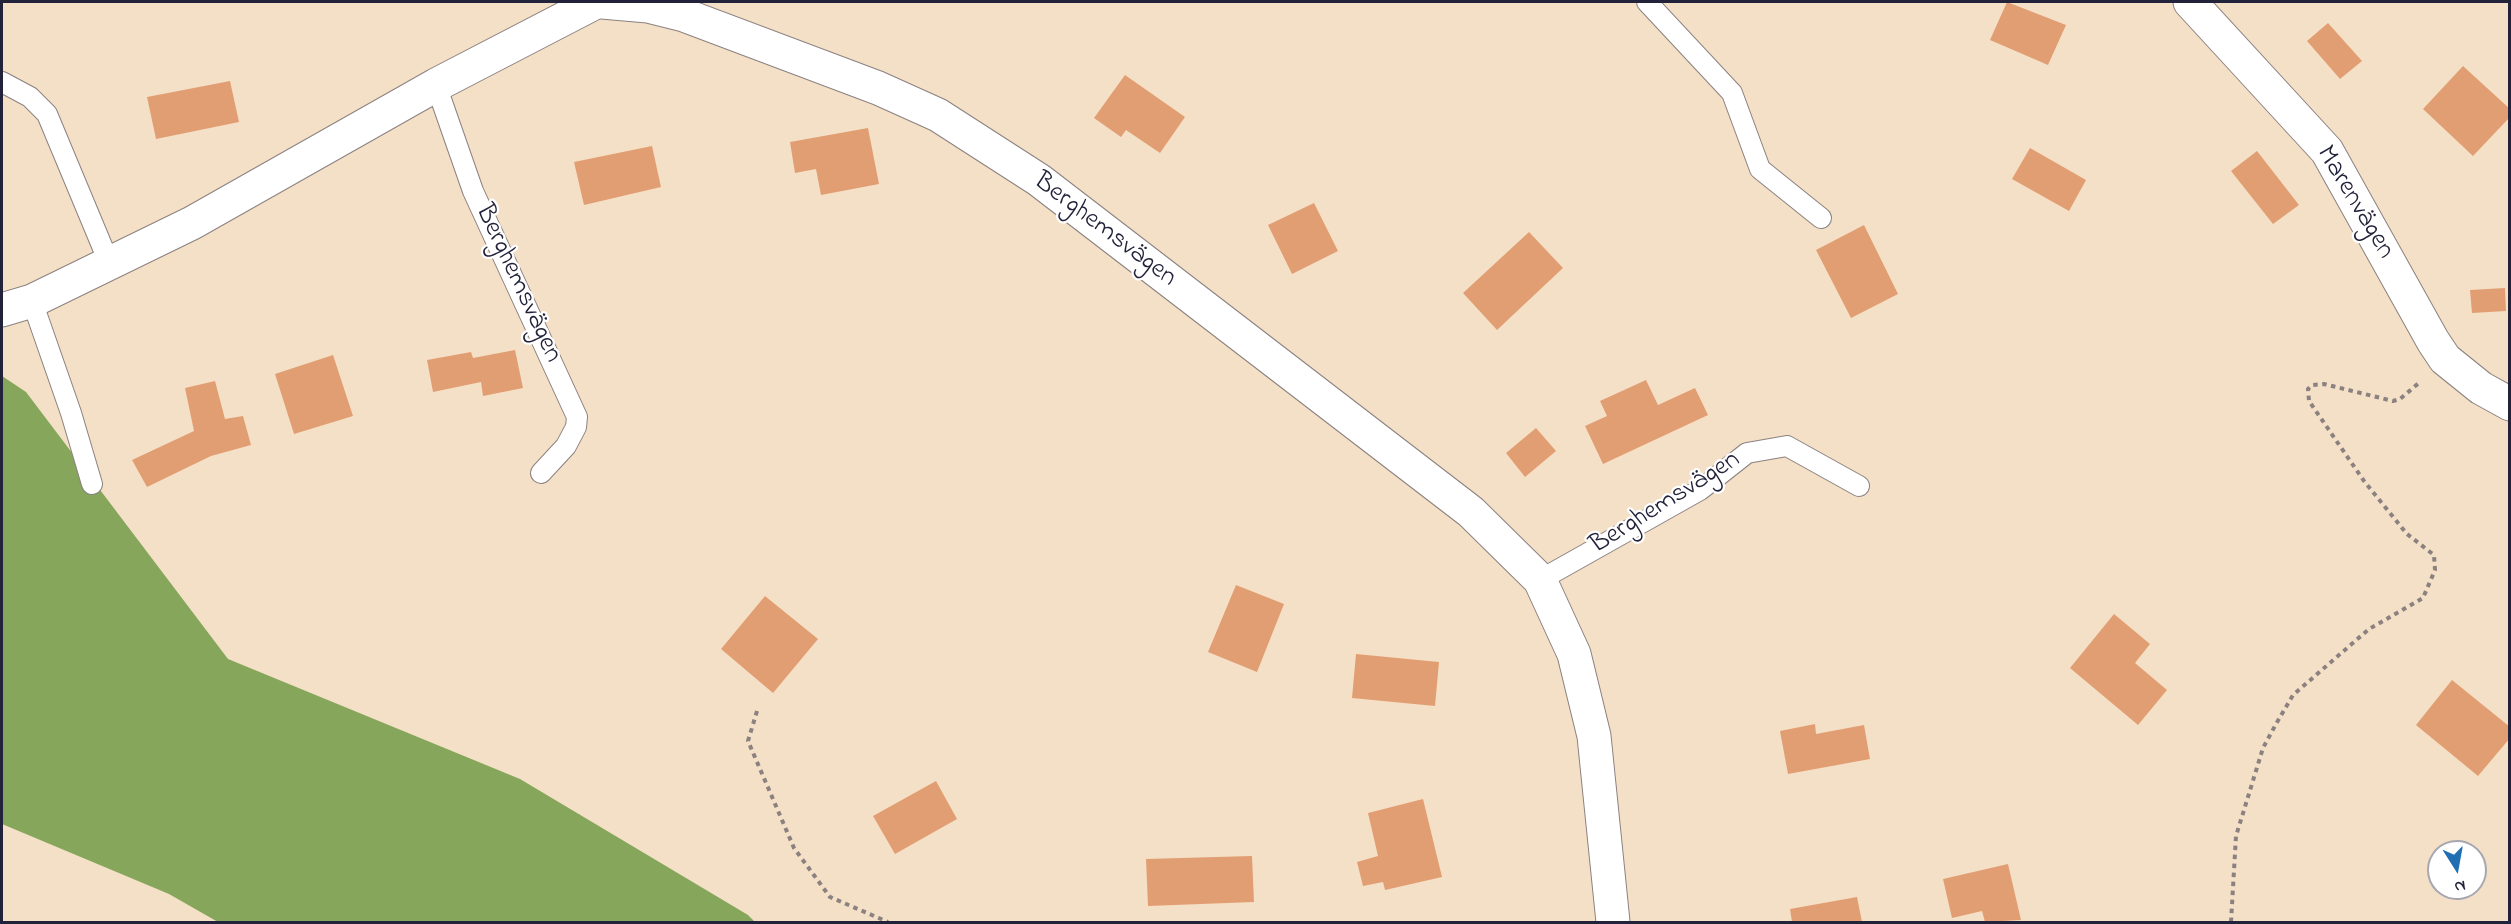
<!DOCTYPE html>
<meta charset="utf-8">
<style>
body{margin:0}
#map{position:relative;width:2511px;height:924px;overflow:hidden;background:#f4e0c6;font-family:"Indie Flower",sans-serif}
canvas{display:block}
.frame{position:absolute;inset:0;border:3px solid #22223b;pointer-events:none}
.north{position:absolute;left:2427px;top:840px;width:60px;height:60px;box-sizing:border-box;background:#fff;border:2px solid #a7a7b1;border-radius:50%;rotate:169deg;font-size:16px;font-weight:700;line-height:24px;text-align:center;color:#22223b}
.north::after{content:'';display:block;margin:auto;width:21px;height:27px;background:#1f6fb2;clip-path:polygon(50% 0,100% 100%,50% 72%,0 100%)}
</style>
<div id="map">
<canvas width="2511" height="924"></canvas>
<div class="frame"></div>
<div class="north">N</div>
</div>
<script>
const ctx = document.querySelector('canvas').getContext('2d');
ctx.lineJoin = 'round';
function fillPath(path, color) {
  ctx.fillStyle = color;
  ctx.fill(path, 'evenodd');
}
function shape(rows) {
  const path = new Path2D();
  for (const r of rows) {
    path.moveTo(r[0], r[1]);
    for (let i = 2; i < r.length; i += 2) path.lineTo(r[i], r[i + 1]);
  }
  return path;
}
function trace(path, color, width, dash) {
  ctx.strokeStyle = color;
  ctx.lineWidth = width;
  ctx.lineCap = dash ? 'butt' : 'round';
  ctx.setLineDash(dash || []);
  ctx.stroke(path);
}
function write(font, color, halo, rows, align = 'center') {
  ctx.font = font + ' "Indie Flower",sans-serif';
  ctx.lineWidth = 4.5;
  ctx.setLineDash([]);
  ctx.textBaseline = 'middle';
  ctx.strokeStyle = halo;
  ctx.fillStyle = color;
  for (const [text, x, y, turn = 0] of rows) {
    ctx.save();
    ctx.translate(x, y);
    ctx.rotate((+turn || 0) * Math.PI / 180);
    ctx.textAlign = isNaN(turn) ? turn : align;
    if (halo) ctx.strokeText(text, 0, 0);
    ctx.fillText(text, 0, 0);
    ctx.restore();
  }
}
fillPath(shape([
 [2,376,26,392,228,659,520,779,748,915,755,922,218,922,169,894,2,824]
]), '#85a65b');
fillPath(shape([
 [2007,2,2066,25,2048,65,1990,40],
 [2328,23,2362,61,2340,79,2307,41],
 [2463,66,2510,109,2510,117,2473,156,2423,109],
 [1125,75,1185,117,1160,153,1126,130,1121,137,1094,118],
 [230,81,239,122,156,139,147,97],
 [868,128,879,184,821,195,816,169,795,173,790,142],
 [652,146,661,187,584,205,574,162],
 [2030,148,2086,180,2069,211,2012,179],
 [2257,151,2299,205,2273,224,2231,171],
 [1314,203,1338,251,1292,274,1268,225],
 [1864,225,1898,294,1851,318,1816,250],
 [1529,232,1563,268,1497,330,1463,293],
 [2505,288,2506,311,2472,313,2470,290],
 [515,350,523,388,483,396,481,382,433,392,427,360,471,352,473,358],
 [333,355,353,416,294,434,275,374],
 [1646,380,1658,405,1695,388,1708,415,1603,464,1585,426,1607,416,1600,401],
 [215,381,225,419,243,416,251,445,211,456,147,487,132,460,194,431,185,388],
 [1536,428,1556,451,1525,477,1506,453],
 [1236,585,1284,604,1257,672,1208,652],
 [765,596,818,639,773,693,721,649],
 [2114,614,2150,644,2135,663,2167,690,2138,725,2070,668],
 [1356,654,1439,662,1435,706,1352,698],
 [2452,680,2510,727,2510,738,2478,776,2416,725],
 [1815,724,1816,734,1864,725,1870,759,1788,774,1780,731],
 [936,781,957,819,895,854,873,816],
 [1423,799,1442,877,1385,890,1383,882,1363,886,1357,862,1378,856,1368,813],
 [1252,856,1254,902,1148,906,1146,859],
 [2008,864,2021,920,1985,922,1982,911,1952,918,1943,879],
 [1857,897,1862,922,1792,922,1790,909]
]), '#e29e73');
const lane = shape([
 [1647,2,1732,93,1760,169,1821,218],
 [2,82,30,97,47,114,110,265],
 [436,85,473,191,577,417,576,427,566,446,541,473],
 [32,301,71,413,92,484],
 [1540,580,1700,490,1747,453,1787,446,1859,486]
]);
const street = shape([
 [602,2,648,6,684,15,878,88,938,115,1039,180,1471,512,1540,580,1574,654,1594,736,1613,922],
 [2190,2,2327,151,2433,341,2445,359,2481,388,2510,404],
 [2,310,32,301,192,223,436,85,596,2]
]);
trace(lane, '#8b8180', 22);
trace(street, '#8b8180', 35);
trace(shape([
 [757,711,748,741,794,848,830,897,888,922],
 [2231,922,2236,836,2263,748,2276,724,2293,695,2369,629,2423,598,2435,570,2434,555,2407,534,2364,481,2309,401,2308,389,2312,385,2324,384,2393,401,2400,399,2420,382]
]), '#8b8180', 4, [4.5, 4.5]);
trace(lane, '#fff', 20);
trace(street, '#fff', 33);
write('27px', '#22223b', '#fff', [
 ["Marenvägen",2354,203,59],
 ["Berghemsvägen",1104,231,37],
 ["Berghemsvägen",517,284,65],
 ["Berghemsvägen",1666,504,-32]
]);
</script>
